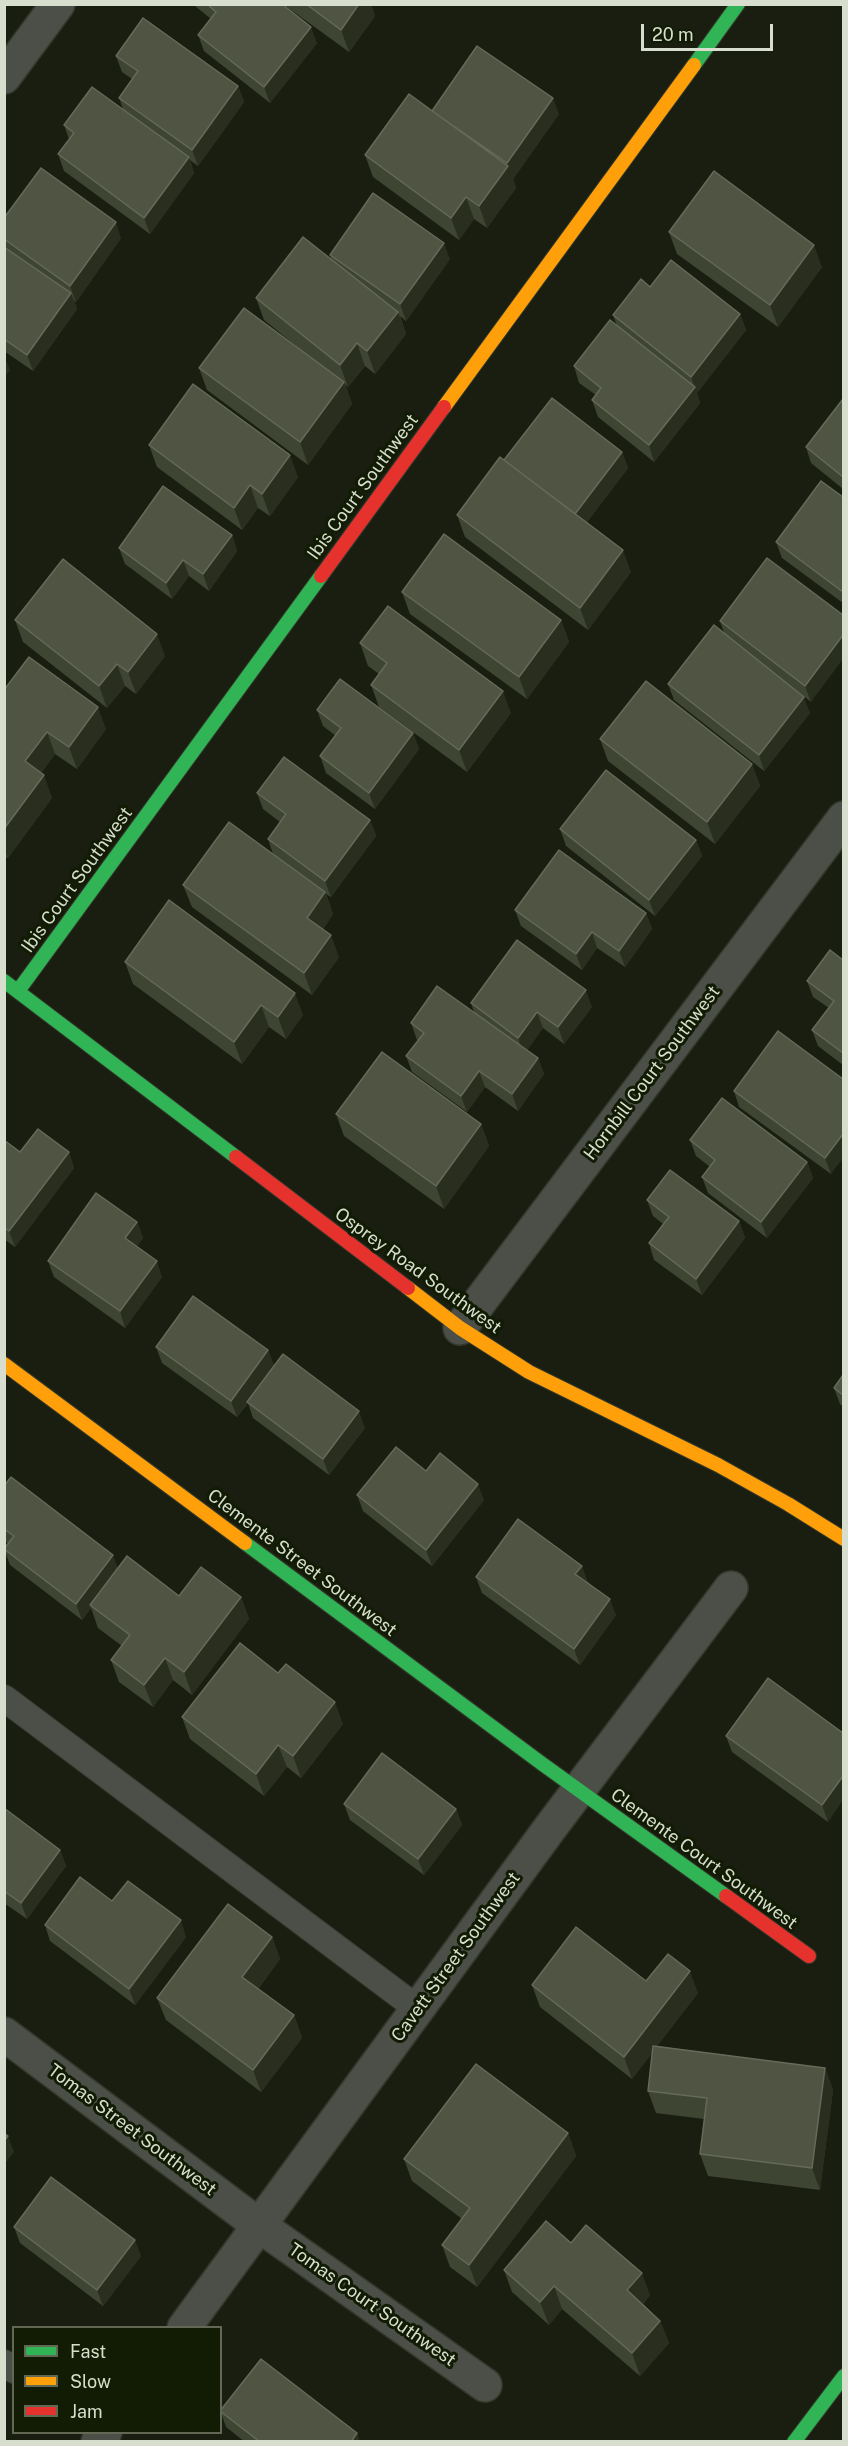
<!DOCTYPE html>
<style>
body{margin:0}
#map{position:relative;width:848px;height:2446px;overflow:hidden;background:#191e10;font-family:"Public Sans",sans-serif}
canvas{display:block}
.frame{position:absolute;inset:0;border:6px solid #d7dece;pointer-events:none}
.legend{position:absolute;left:12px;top:2326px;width:210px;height:108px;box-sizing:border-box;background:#121b03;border:2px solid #616954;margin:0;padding:8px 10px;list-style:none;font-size:18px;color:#d7dece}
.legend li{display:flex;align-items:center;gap:12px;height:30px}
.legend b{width:30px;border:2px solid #616954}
.scale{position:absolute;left:641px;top:24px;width:132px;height:27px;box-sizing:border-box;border:3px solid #d7dece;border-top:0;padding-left:8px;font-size:18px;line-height:21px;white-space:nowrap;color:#d7dece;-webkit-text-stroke:4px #121b03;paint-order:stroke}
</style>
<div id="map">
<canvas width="848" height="2446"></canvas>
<div class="frame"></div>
<ul class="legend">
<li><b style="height:8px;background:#30b455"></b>Fast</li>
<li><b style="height:8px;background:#ff9f0a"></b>Slow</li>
<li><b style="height:8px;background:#e5322d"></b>Jam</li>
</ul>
<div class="scale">20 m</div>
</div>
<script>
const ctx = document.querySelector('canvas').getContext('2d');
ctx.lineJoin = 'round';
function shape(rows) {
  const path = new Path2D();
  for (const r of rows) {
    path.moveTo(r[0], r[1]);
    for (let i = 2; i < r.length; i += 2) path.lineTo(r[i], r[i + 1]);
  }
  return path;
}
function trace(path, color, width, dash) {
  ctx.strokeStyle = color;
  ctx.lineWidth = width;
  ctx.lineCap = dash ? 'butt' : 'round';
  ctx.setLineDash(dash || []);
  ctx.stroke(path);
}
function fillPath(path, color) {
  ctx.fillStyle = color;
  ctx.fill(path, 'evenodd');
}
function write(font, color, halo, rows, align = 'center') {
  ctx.font = font + ' "Public Sans",sans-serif';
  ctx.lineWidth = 6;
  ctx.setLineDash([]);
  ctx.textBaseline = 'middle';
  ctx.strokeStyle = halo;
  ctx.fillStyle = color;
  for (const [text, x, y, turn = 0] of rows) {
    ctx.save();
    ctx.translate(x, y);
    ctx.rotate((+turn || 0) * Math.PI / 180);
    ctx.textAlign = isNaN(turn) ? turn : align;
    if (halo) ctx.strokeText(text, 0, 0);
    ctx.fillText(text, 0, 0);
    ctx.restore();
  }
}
const lane = shape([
 [4,1698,418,2009],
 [4,2363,14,2370]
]);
const street = shape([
 [4,77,58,4],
 [460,1328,844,818],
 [4,2034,260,2226,485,2385],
 [184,2328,550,1828,731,1588],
 [98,2442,105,2432]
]);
const fast = shape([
 [694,65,738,4],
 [4,981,236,1157],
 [18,991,321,576],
 [245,1543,541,1763,726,1896],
 [794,2442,844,2376]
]);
const slow = shape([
 [444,407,694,65],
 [408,1288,460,1328,529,1372,718,1465,788,1504,844,1539],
 [4,1364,245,1543]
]);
const jam = shape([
 [321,576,444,407],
 [236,1157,408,1288],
 [726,1896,809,1956]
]);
trace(lane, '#33382b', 28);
trace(street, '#33382b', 36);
trace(fast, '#33382b', 16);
trace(slow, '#33382b', 16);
trace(jam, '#33382b', 16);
trace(lane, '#4b4f48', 26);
trace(street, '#4b4f48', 33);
trace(fast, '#30b455', 14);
trace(slow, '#ff9f0a', 14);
trace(jam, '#e5322d', 14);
fillPath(shape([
 [194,4,282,4,317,43,270,103,204,51,198,35,211,19,195,6],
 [283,4,371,4,375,16,349,52],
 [116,56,238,86,244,102,198,166,190,160,194,173,150,234,64,171,58,154,69,139,64,125,123,109,119,98,132,79,122,72],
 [432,111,559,114,513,179,516,188,487,228,474,219,459,240,373,177,365,155],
 [4,218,121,238,76,302,74,300,77,309,33,371,4,351],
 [669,232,822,267,778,327,677,254],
 [330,255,450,259,406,321,400,316,406,334,375,374,365,366,348,387,345,384,352,404,308,465,207,390,199,368,315,361,264,320,256,298,331,259],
 [650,287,740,314,746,330,697,393,700,403,654,462,598,417,592,400,596,395,579,383,574,366,617,326,613,315],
 [843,399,843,489,811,463,806,447],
 [149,445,298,477,270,516,258,508,242,530,157,467],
 [622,452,628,468,587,522,631,572,588,630,465,537,457,515,504,460],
 [843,497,843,603,782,558,776,542],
 [232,535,237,551,209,591,189,576,172,599,125,564,119,548],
 [767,558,811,702,796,690,810,713,764,771,674,700,668,684,724,633,720,621],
 [402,592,561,620,569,642,527,699,410,614],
 [15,620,165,656,136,694,125,686,107,708,23,642],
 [360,643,511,713,467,772,379,707,371,685,379,674,368,666],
 [4,690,106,729,77,769,55,754,41,773,52,798,8,858,4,856],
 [317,710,413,733,419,749,375,809,326,773,320,756,336,736,323,726],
 [600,739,752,764,760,786,715,844,608,761],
 [257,793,370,820,376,836,331,897,326,894,333,914,323,929,339,957,312,995,192,907,183,885,273,854,268,839,280,822,263,809],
 [560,829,696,840,702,856,655,916,566,846],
 [515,910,646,913,652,929,625,967,597,948,582,970,521,926],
 [843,960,843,1065,818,1046,812,1030,829,1008,813,997,807,981],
 [125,962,303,1015,286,1039,269,1027,242,1064,133,984],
 [471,1003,592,1007,564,1044,543,1028,527,1050,538,1058,544,1074,518,1111,485,1087,467,1112,412,1072,406,1056,418,1041,417,1040,411,1023,474,1012],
 [843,1079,831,1174,739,1107,734,1091],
 [336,1114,481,1124,489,1146,444,1209,344,1136],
 [4,1140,20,1152,69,1152,74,1168,15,1247,4,1239],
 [690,1140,807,1162,813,1178,767,1238,708,1193,702,1177,710,1167,696,1156],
 [647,1200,739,1221,745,1238,702,1295,654,1260,649,1243,663,1224,653,1216],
 [137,1222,143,1238,137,1246,162,1277,125,1328,54,1277,48,1261],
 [156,1347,268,1350,274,1366,365,1428,329,1475,253,1418,248,1403,237,1417,162,1363],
 [843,1375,843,1407,840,1404,834,1388],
 [426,1471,484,1500,432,1566,363,1511,357,1495],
 [4,1486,118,1568,179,1596,241,1597,249,1619,192,1695,173,1680,153,1707,119,1682,111,1660,122,1646,98,1628,91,1608,82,1620,10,1565,4,1549,9,1544,4,1541],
 [476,1577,588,1582,616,1615,580,1665,482,1593],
 [278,1673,343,1724,301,1778,287,1767,264,1796,190,1739,182,1717],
 [843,1733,828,1822,732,1752,726,1736],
 [344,1804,456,1809,462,1825,424,1875,350,1820],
 [4,1808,60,1850,66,1866,27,1919,4,1903],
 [112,1901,186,1937,135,2005,50,1941,45,1925],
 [272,1937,280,1959,258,1989,294,2015,302,2038,261,2092,166,2020,157,1998],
 [646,1981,698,1993,657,2046,825,2068,833,2090,820,2190,708,2176,700,2154,704,2119,656,2113,648,2091,652,2053,632,2079,540,2007,532,1985],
 [568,2133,576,2156,477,2287,450,2267,442,2245,462,2219,412,2181,404,2159],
 [14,2227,141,2256,103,2306,20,2243],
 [571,2243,650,2295,643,2304,660,2321,669,2343,640,2376,562,2309,549,2325,512,2292,504,2270],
 [220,2410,357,2433,360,2442,245,2442,226,2427]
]), '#3f4533');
fillPath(shape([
 [359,4,371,4,375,16,349,52,341,30],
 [311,27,317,43,270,103,264,87],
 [238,86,244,102,198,166,192,150],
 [553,98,559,114,513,179,516,188,487,228,479,206,508,166,507,163],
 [189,157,194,173,150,234,144,218],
 [466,197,474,219,459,240,451,218],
 [116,222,121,238,76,302,70,286],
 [444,243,450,259,406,321,400,304],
 [814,245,822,267,778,327,770,305],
 [71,293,77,309,33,371,27,355],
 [398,312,406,334,375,374,367,351],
 [740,314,746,330,697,393,691,377],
 [357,343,365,366,348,387,340,365],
 [4,355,10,370,4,378],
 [344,382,352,404,308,465,300,442],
 [695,387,700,403,654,462,649,445],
 [622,452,628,468,580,531,574,515],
 [290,455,298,477,270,516,262,494],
 [250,485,258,508,242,530,234,508],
 [232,535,237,551,209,591,203,574],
 [623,550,631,572,588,630,580,608],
 [183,560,189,576,172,599,166,583],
 [561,620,569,642,527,699,519,677],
 [157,634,165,656,136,694,128,672],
 [843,635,843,659,811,702,805,686],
 [117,664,125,686,107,708,99,686],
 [503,691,511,713,467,772,459,750],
 [804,697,810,713,764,771,759,755],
 [98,707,106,729,77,769,69,747],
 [47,732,55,754,33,783,25,761],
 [413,733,419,749,375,809,369,793],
 [752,764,760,786,715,844,707,822],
 [44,775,52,798,8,858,4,849,4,829],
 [370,820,376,836,331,897,325,881],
 [696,840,702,856,655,916,649,900],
 [325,892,333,914,315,940,307,918],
 [646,913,652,929,625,967,619,951],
 [592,932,597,948,582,970,576,954],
 [331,935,339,957,312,995,304,973],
 [586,990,592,1007,564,1044,558,1027],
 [295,993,303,1015,286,1039,278,1017],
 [261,1005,269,1027,242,1064,234,1042],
 [537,1012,543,1028,524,1055,518,1038],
 [538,1058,544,1074,518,1111,512,1094],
 [479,1071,485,1087,467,1112,461,1096],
 [481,1124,489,1146,444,1209,436,1186],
 [843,1134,843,1158,831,1174,825,1158],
 [69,1152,74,1168,15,1247,9,1231],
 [807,1162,813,1178,767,1238,761,1222],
 [739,1221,745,1238,702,1295,696,1279],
 [137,1222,143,1238,131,1254,125,1238],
 [157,1261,162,1277,125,1328,120,1311],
 [268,1350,274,1366,237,1417,231,1401],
 [359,1411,365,1428,329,1475,323,1459],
 [478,1484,484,1500,432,1566,426,1550],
 [113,1555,119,1571,90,1605,91,1608,82,1620,76,1604],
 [582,1566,588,1582,581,1590,575,1574],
 [241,1597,249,1619,192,1695,184,1672],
 [610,1599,616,1615,580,1665,574,1649],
 [165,1658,173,1680,153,1707,144,1685],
 [335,1702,343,1724,301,1778,293,1756],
 [278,1745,287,1767,264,1796,256,1774],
 [843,1776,843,1800,828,1822,822,1805],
 [456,1809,462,1825,424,1875,418,1859],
 [60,1850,66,1866,27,1919,21,1903],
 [181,1920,186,1937,135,2005,129,1989],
 [272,1937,280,1959,250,1999,242,1977],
 [690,1971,698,1993,632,2079,624,2057],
 [294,2015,302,2038,261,2092,253,2070],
 [825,2068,833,2090,820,2190,812,2168],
 [568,2133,576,2156,477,2287,469,2265],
 [8,2136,14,2152,4,2165,4,2141],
 [135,2240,141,2256,103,2306,97,2290],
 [642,2273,650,2295,635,2313,627,2290],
 [554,2286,562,2309,549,2325,540,2302],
 [660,2321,669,2343,640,2376,632,2353],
 [357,2433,360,2442,351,2442]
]), '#292e1e');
const building = shape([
 [207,4,282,4,311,27,264,87,198,35,216,12,207,4],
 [306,4,359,4,341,30,306,4],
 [143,18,238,86,192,150,119,98,138,71,116,56,143,18],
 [477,46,553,98,507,163,432,111,477,46],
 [92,87,189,157,144,218,58,154,74,133,64,125,92,87],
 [409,94,508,166,479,206,466,197,451,218,365,155,409,94],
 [41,168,116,222,70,286,4,239,4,218,41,168],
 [714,171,814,245,770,305,669,232,714,171],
 [373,193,444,243,400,304,330,255,373,193],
 [303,237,398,312,367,351,357,343,340,365,256,298,303,237],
 [4,247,71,293,27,355,4,339,4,247],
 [671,260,740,314,691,377,613,315,641,279,650,287,671,260],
 [244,308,344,382,300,442,199,368,244,308],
 [610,320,695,387,649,445,592,400,601,388,574,366,610,320],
 [193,384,290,455,262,494,250,485,234,508,149,445,193,384],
 [552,398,622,452,575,514,504,460,552,398],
 [843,399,843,477,806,447,843,399],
 [500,457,623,550,580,608,457,515,500,457],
 [821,481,843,497,843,592,776,542,821,481],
 [163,486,232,535,203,574,183,560,166,583,119,548,163,486],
 [444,534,561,620,519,677,402,592,444,534],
 [767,558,843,615,843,635,805,686,720,621,767,558],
 [63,559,157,634,128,672,117,664,99,686,15,620,63,559],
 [388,606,503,691,459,750,371,685,387,663,360,643,388,606],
 [714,625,804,697,759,755,668,684,714,625],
 [29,657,98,707,69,747,47,732,25,761,44,775,4,829,4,690,29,657],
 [340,679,413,733,369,793,320,756,341,728,317,710,340,679],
 [646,681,752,764,707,822,600,739,646,681],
 [284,757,370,820,325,881,268,839,286,814,257,793,284,757],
 [606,770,696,840,649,900,560,829,606,770],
 [229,822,325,892,307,918,331,935,304,973,183,885,229,822],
 [559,850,646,913,619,951,592,932,576,954,515,910,559,850],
 [169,900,295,993,278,1017,261,1005,234,1042,125,962,169,900],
 [517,940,586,990,558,1027,537,1012,518,1038,471,1003,517,940],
 [830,950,843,960,843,1053,812,1030,834,1001,807,981,830,950],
 [437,986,538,1058,512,1094,479,1071,461,1096,406,1056,424,1033,411,1023,437,986],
 [778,1031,843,1079,843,1134,825,1158,734,1091,778,1031],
 [382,1052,481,1124,436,1186,336,1114,382,1052],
 [722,1098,807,1162,761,1222,702,1177,715,1160,690,1140,722,1098],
 [38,1129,69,1152,9,1231,4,1227,4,1140,20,1152,38,1129],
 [670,1170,739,1221,696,1279,649,1243,669,1217,647,1200,670,1170],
 [96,1193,137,1222,125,1238,157,1261,120,1311,48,1261,96,1193],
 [193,1296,268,1350,231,1401,156,1347,193,1296],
 [283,1354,359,1411,323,1459,247,1402,283,1354],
 [843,1375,843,1395,834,1388,843,1375],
 [396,1447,426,1471,440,1453,478,1484,426,1550,357,1495,396,1447],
 [11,1477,113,1555,76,1604,4,1549,14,1536,4,1529,4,1486,11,1477],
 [518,1519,582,1566,575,1574,610,1599,574,1649,476,1577,518,1519],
 [127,1556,179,1596,201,1567,241,1597,184,1672,165,1658,144,1685,111,1660,130,1635,90,1605,127,1556],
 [240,1643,278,1673,286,1664,335,1702,293,1756,278,1745,256,1774,182,1717,240,1643],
 [768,1678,843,1733,843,1776,822,1805,726,1736,768,1678],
 [382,1753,456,1809,418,1859,344,1804,382,1753],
 [4,1808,60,1850,21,1903,4,1891,4,1808],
 [80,1877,112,1901,128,1881,181,1920,129,1989,45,1925,80,1877],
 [228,1904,272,1937,242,1977,294,2015,253,2070,157,1998,228,1904],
 [576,1927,646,1981,668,1954,690,1971,624,2057,532,1985,576,1927],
 [653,2046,825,2068,812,2168,700,2154,707,2098,648,2091,653,2046],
 [476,2064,568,2133,469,2265,442,2245,470,2208,404,2159,476,2064],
 [4,2133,8,2136,4,2141,4,2133],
 [51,2177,135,2240,97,2290,14,2227,51,2177],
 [546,2221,571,2243,586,2225,642,2273,627,2290,660,2321,632,2353,554,2286,540,2302,504,2270,546,2221],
 [261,2359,357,2433,351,2442,260,2442,220,2411,261,2359]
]);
fillPath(building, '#505543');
trace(building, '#656a59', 1.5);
write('18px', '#d7dece', '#121b03', [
 ["Ibis Court Southwest",363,487,-54],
 ["Ibis Court Southwest",77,880,-54],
 ["Hornbill Court Southwest",652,1073,-53],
 ["Osprey Road Southwest",418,1271,36],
 ["Clemente Street Southwest",302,1563,37],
 ["Clemente Court Southwest",704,1859,36],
 ["Cavett Street Southwest",456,1957,-54],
 ["Tomas Street Southwest",132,2130,37],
 ["Tomas Court Southwest",372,2305,35]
]);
</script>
